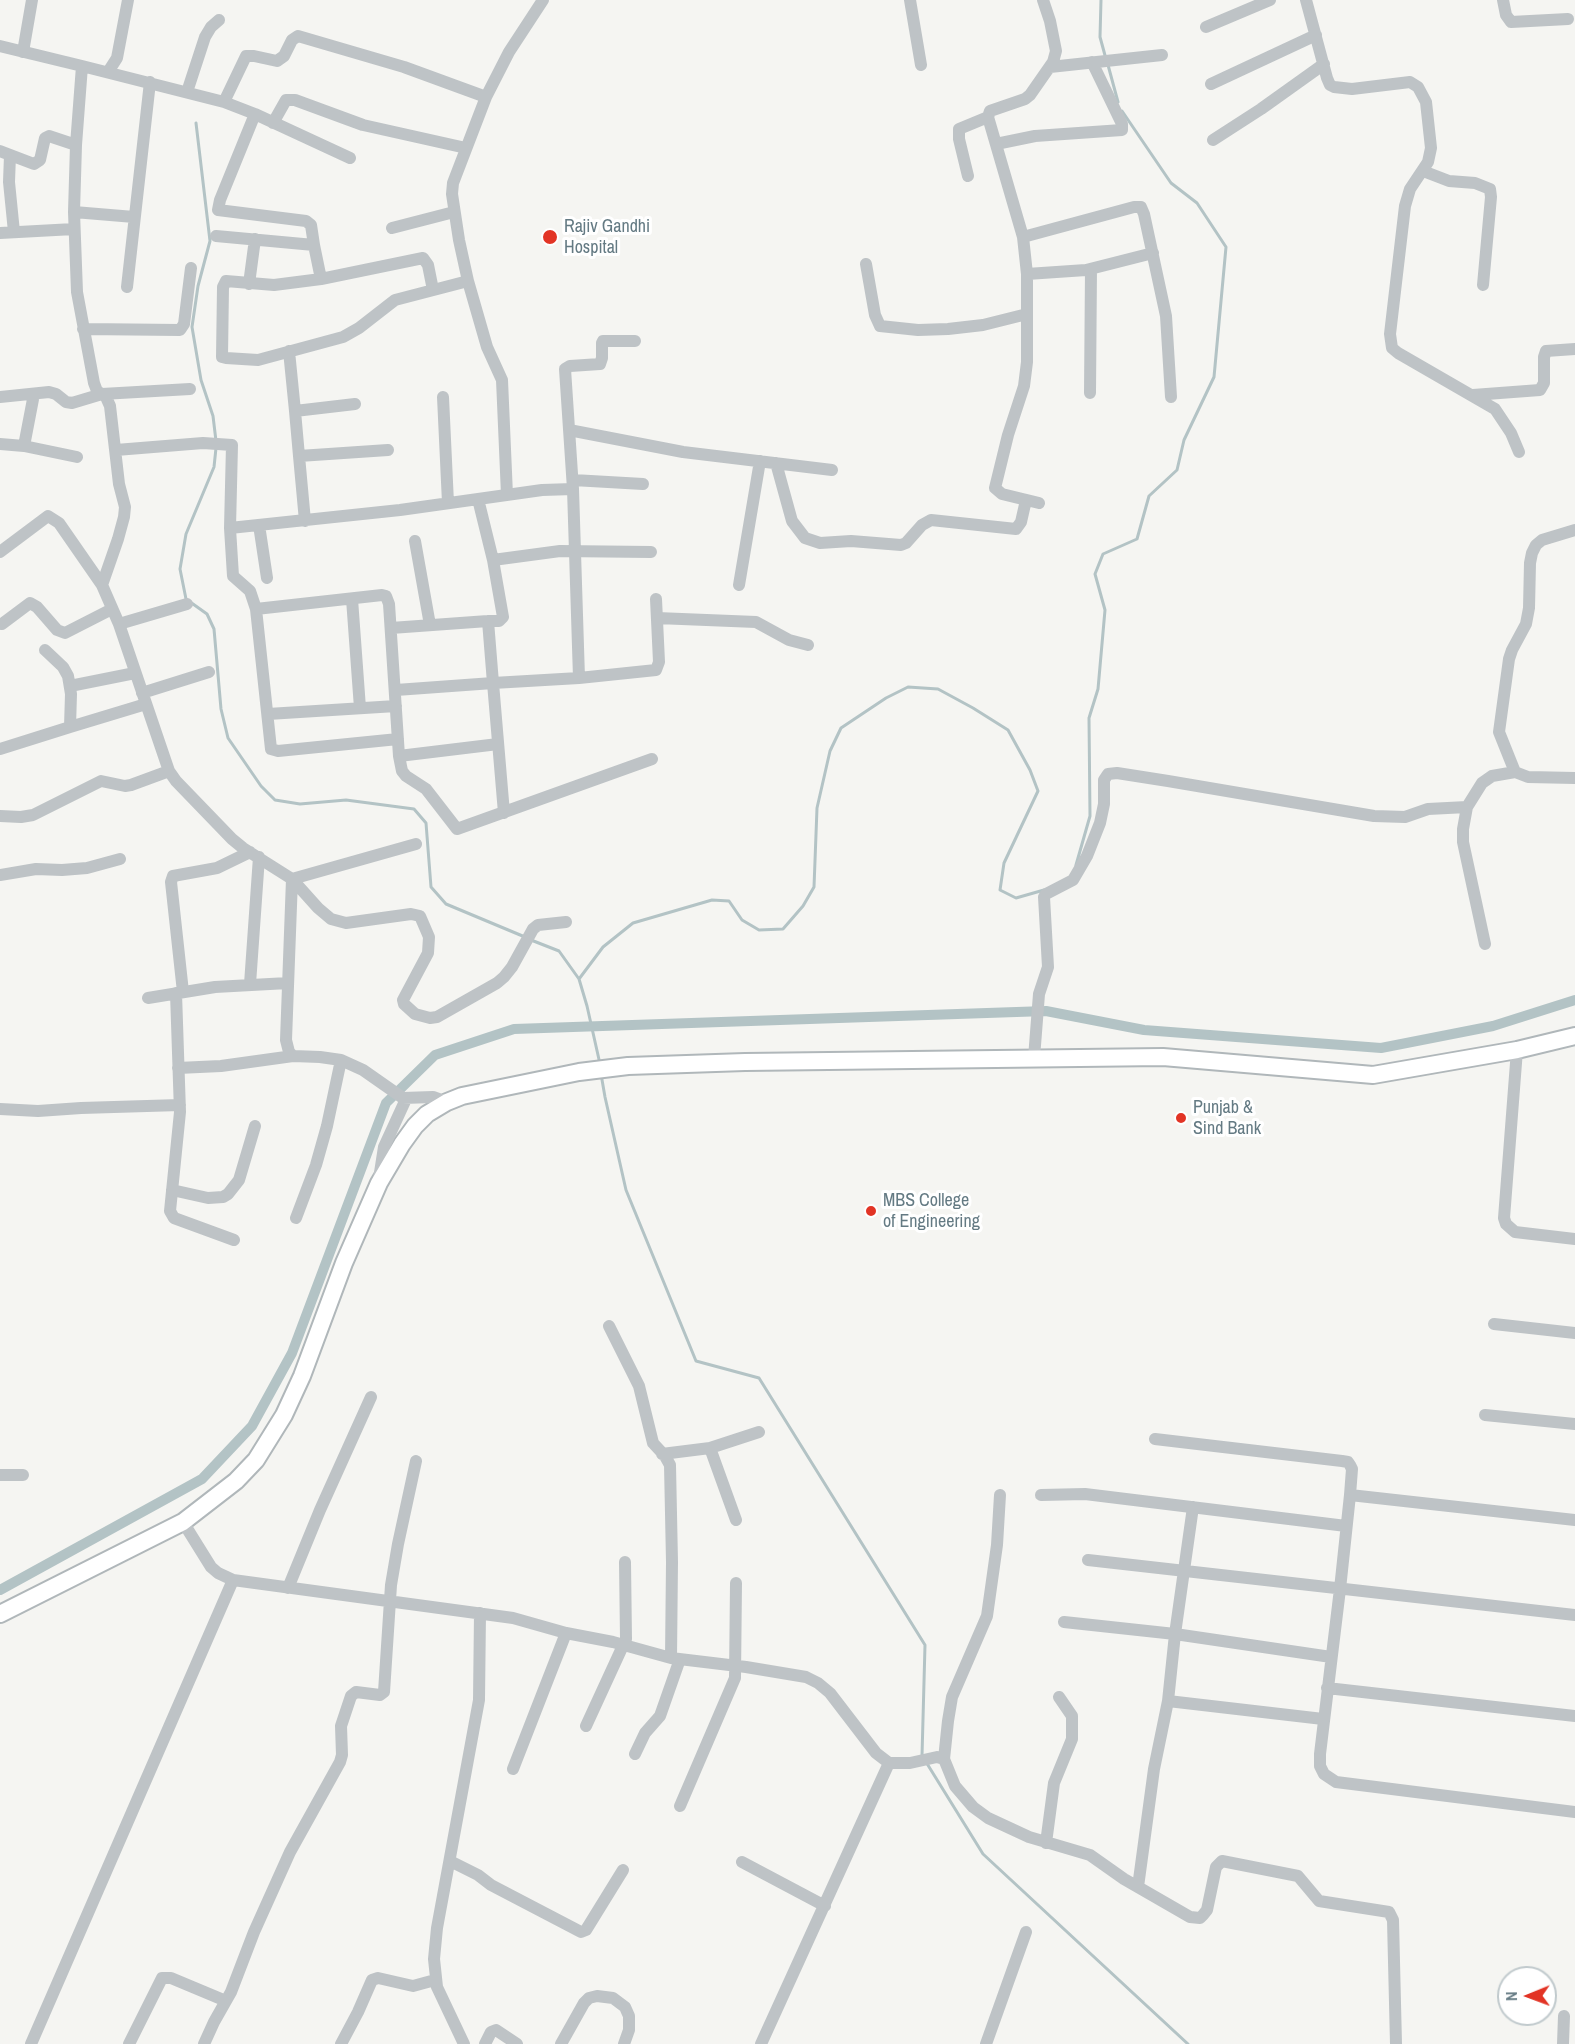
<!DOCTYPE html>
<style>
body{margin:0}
#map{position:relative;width:1575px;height:2044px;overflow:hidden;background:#f5f5f2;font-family:"Archivo Narrow",sans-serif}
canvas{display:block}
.north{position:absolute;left:1497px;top:1966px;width:60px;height:60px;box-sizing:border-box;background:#fff;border:2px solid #c1cacd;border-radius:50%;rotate:269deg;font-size:16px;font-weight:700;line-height:24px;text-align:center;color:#647a83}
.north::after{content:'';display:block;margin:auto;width:21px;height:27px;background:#e23425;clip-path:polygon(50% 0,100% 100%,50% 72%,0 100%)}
</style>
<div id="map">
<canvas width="1575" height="2044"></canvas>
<div class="north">N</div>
</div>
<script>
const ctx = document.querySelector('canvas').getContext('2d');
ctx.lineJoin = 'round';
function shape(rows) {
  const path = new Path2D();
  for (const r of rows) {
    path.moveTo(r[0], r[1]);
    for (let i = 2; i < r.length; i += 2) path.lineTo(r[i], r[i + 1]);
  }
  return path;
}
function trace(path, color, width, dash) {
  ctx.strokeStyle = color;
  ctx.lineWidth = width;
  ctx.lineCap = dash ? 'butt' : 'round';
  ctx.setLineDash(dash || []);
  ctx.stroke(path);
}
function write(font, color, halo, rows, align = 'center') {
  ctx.font = font + ' "Archivo Narrow",sans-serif';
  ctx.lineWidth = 6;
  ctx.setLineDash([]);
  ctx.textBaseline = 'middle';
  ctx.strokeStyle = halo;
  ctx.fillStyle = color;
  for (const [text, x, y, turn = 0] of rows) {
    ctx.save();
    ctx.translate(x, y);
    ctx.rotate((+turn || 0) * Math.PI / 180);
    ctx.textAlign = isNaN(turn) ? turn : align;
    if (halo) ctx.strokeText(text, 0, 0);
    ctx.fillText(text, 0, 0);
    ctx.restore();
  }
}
trace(shape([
 [1101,0,1100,37,1106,59],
 [1108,65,1118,102],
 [196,123,210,241,198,286,192,327,201,380,213,416,216,441],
 [216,448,214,467,186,534,180,569,186,599,207,614,214,629,221,709,228,738,261,786,275,800,300,804,346,800,414,809,426,823,431,887,446,904,525,937],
 [1076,865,1090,816,1089,718,1098,689,1105,610,1095,574,1103,554,1137,539,1149,496,1177,470,1184,440,1214,377,1226,247,1197,203,1171,183,1122,111],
 [531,940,559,951,579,979,587,1006,600,1064],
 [579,979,603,947,633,923,712,900,729,901,742,920,759,930,783,929,803,906,814,887,817,808,830,751,841,728,886,698,908,687,938,689,973,708,1008,730,1030,770,1038,791,1004,863,1000,890,1016,898,1044,890],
 [601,1074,605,1097,626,1190,696,1361,759,1378,925,1645,922,1756],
 [926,1762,983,1854,1188,2044]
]), '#b3c3c5', 3);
trace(shape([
 [0,1590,202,1479,252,1426,292,1353,386,1103,435,1055,514,1029,1046,1011,1144,1030,1381,1048,1493,1026,1575,1000]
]), '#b3c3c5', 10);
const secondary = shape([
 [0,1614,183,1522,236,1481,256,1460,284,1415,302,1376,344,1263,379,1183,402,1144,415,1126,427,1114,447,1102,462,1096,579,1072,628,1066,745,1062,1163,1057,1373,1075,1517,1050,1575,1036]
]);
trace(secondary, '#b0b7ba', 20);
trace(shape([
 [910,0,921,65],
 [1306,0,1327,78,1330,85,1334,87,1352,89,1410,82,1418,87,1426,102,1431,148,1428,162,1410,189,1405,206,1390,334,1392,348,1398,353,1495,409,1511,433,1519,452],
 [1503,0,1506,15,1511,22,1568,19],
 [1206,27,1270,0],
 [0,46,82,66,76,145,74,212,77,292,94,383,97,391,106,397,110,406,119,484,125,507,124,517,118,539,102,585],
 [23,52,32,0],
 [82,66,224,102,246,56,254,56,277,61,284,56,292,40,298,36,404,67,486,97],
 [1050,67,1162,55],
 [108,72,117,58,128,0],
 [1211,84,1316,35],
 [187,92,205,37,211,27,219,20],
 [224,102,255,114,350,158],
 [255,114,220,200,218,210,306,221,311,225,314,245],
 [273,123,286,100,295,100,363,125,466,148],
 [1213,140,1261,109,1324,64],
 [996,144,1035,136,1122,130,1122,124,1092,62],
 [0,151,34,164,40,160,45,138,49,136,76,145],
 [10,155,9,182,14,232],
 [1423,171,1449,181,1475,183,1490,189,1491,197,1483,285],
 [968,176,959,139,959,129,988,117],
 [74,212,134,217],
 [392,228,454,212],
 [0,233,74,229],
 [216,236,314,245,321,279,274,285,226,281,223,287,222,357,226,358,258,360,343,337,359,328,395,300,468,281,459,240,452,194,453,183,486,97,509,52,543,0],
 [1023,237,1134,207,1141,207,1144,214,1166,316,1171,397],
 [866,264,875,315,880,326,918,330,948,329,983,325,1027,314],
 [1027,274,1086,270,1153,253],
 [321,279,423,258,428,265,433,290],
 [468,281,487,347,502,380,507,495],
 [249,284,255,239],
 [127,287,150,82],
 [83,329,180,330,184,324,191,268],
 [289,351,295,411],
 [1090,393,1091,269],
 [1473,395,1540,390,1544,383,1544,357,1546,351,1575,349],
 [0,397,49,392,56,394,66,402,72,403,102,394,190,389],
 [443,397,448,503],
 [355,404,295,411,299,456,388,450],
 [569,430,683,452,832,470],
 [0,444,24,446,34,394],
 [24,446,77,457],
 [116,450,203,443,232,445,230,528],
 [299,456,305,521],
 [776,463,792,521,805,538,820,543,851,541,901,545,906,543,922,525,931,520,1016,529,1021,522,1026,500],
 [573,480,643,484],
 [573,489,542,490,400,510,230,528,233,576,250,591,256,609,382,595,386,596,389,604,399,756,402,771,406,776,426,789,457,829,652,759],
 [478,499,493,560],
 [1039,503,1002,494,995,488,1008,435,1024,386,1027,362,1027,274,1023,237,988,117,990,111,1025,99,1030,95,1053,62,1056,51,1050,21,1043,0],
 [259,525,267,578],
 [1575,530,1542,540,1536,545,1532,553,1530,563,1529,608,1526,624,1512,650,1509,659,1499,732,1515,772,1528,777,1575,778],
 [415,541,430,625],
 [0,552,48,516,59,523,102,585,119,624,169,771,176,781,232,839,243,848,292,879,318,908,331,919,346,923,411,914,420,916,429,937,428,953,403,1000,404,1004,415,1014,430,1018,437,1017,497,983,504,977,512,967,533,929,538,925,566,922],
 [739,585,760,461],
 [352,599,360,708],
 [256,609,271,749,278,751,398,739],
 [657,618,756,622,789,640,808,645],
 [2,624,30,603,37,607,57,630,65,633,112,609],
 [119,624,187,604],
 [391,628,488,621],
 [45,650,63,667,68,676,71,694,70,727,146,704],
 [579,678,573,489,565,369,570,366,600,364,602,358,602,343,603,341,635,341],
 [70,686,135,673],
 [396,690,493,683,488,621,499,621,503,617,493,560,560,551,651,552],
 [142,693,209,672],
 [268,714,396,706],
 [0,749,70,727],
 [399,756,498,744],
 [504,813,493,683,579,678,656,670,659,662,656,599],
 [0,816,21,817,33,815,101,781,125,786,131,785,169,771],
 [416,844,292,879,286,1040,289,1052,293,1056,320,1057,341,1060,363,1070,403,1098,433,1097,447,1102],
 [0,875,36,869,62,870,87,868,120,859],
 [1485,944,1463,842,1463,829,1467,807,1482,783,1492,776,1515,772],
 [250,984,259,857],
 [183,992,171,882,173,876,217,868,250,852],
 [176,993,180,1112,170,1211,174,1218,234,1240],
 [148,998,215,987,288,983],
 [1517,1050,1504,1218,1506,1224,1515,1232,1575,1239],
 [1034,1058,1039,994,1048,967,1044,897,1046,894,1073,880,1087,856,1100,823,1104,804,1104,780,1108,774,1117,773,1168,781,1374,816,1405,817,1428,809,1467,807],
 [178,1068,221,1066,293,1056],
 [0,1109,38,1111,81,1108,180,1105],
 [379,1179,384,1147,406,1099],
 [172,1190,208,1198,223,1197,228,1194,239,1180,255,1126],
 [296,1218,316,1165,327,1126,341,1060],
 [1494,1324,1575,1333],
 [609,1326,639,1386,653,1443,665,1456,670,1465,672,1562,671,1658],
 [1485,1415,1575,1424],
 [1155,1439,1342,1461,1348,1462,1350,1465,1352,1469,1350,1495,1340,1589,1320,1754,1320,1766,1324,1774,1336,1782,1575,1812],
 [710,1448,736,1520],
 [662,1454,710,1448,759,1432],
 [0,1475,23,1475],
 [1041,1495,1085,1494,1346,1526],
 [1350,1495,1575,1520],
 [183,1522,211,1567,218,1573,233,1580,513,1618,566,1633,613,1642,671,1658,746,1667,806,1677,818,1683,830,1693,876,1753,889,1763,910,1763,937,1757,944,1759,955,1786,973,1807,988,1818,1029,1837,1090,1855,1124,1879,1190,1917,1200,1918,1203,1915,1207,1910,1216,1867,1222,1861,1298,1876,1319,1901,1389,1912,1393,1920,1396,2044],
 [1088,1560,1575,1615],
 [288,1588,320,1510,371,1397],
 [1064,1622,1175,1634,1331,1657],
 [1327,1688,1575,1716],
 [1168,1701,1323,1719],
 [586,1726,626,1639,625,1562],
 [635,1754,645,1733,660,1716,680,1659],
 [944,1759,948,1721,952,1697,987,1616,997,1545,1000,1495],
 [513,1769,566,1633],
 [680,1806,735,1678,736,1583],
 [1046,1843,1054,1783,1072,1739,1072,1716,1059,1697],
 [450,1861,478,1875,491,1885,581,1932,586,1930,623,1870],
 [742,1862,825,1906],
 [1138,1887,1154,1769,1168,1701,1175,1634,1193,1507],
 [31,2044,233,1580],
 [129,2044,162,1978,171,1978,226,2001],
 [204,2044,214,2022,231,1992,254,1932,290,1852,340,1762,342,1755,341,1726,351,1696,356,1692,380,1695,384,1692,391,1585,398,1544,416,1461],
 [341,2044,358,2012,372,1980,378,1978,413,1986,435,1980],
 [464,2044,437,1987,434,1959,437,1928,479,1700,480,1613],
 [485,2044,491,2032,496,2030,517,2044],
 [561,2044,584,2003,589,1998,597,1996,613,1998,625,2007,629,2016,629,2030,624,2044],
 [761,2044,889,1763],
 [986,2044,1026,1932],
 [1563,2044,1564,2016]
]), '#bec3c6', 12);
trace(secondary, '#fff', 16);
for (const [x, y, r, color] of [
 [550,237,8,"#e23425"],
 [1181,1118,6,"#e23425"],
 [871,1211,6,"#e23425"]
]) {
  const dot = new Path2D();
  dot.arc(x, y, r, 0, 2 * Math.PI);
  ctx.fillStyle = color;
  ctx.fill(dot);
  trace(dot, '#fff', 2);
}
write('18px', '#647a83', '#fff', [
 ["Rajiv Gandhi",564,227],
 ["Hospital",564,248],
 ["Punjab &",1193,1108],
 ["Sind Bank",1193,1129],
 ["MBS College",883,1201],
 ["of Engineering",883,1222]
], 'left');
</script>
